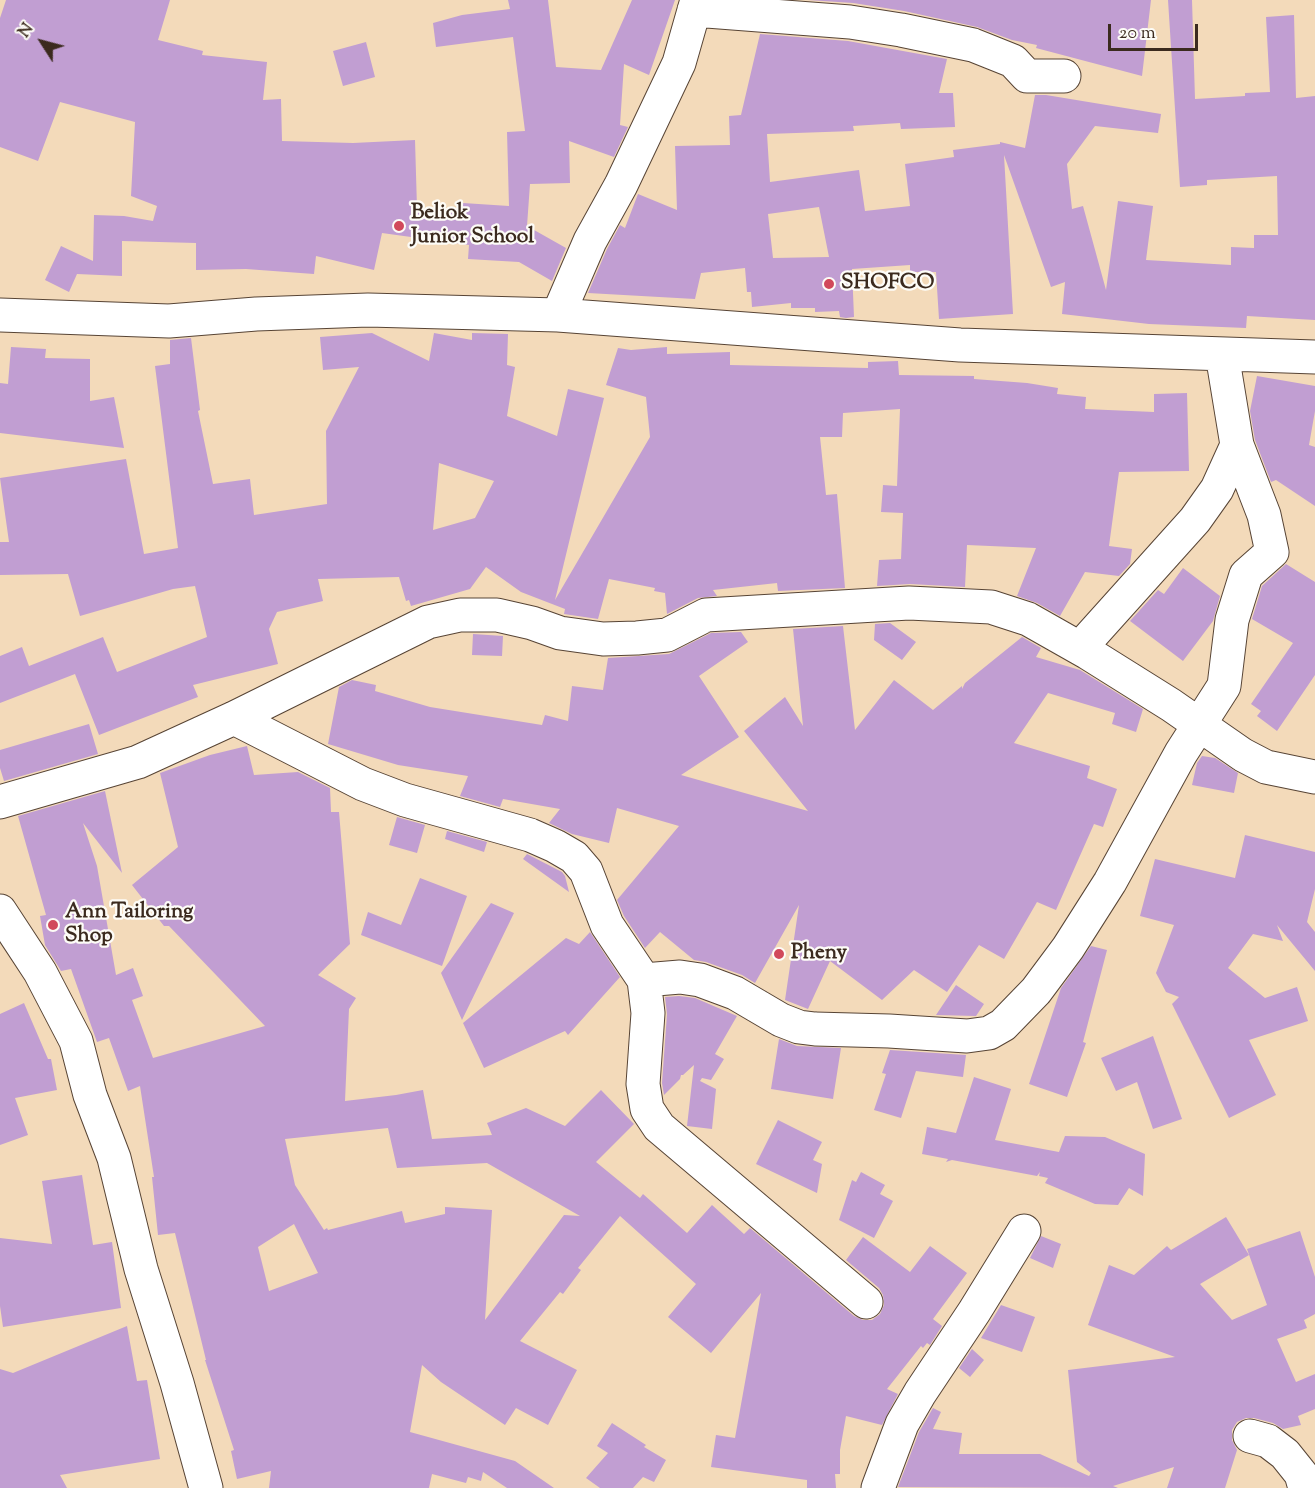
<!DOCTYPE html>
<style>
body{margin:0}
#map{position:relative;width:1315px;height:1488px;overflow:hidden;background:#f3daba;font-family:"Sorts Mill Goudy",serif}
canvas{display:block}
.north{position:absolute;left:12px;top:12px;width:60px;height:60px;-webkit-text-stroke:4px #fdfcf7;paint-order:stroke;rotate:306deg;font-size:16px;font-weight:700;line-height:24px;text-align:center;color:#3b2a1e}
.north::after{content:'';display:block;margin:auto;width:21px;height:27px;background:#3b2a1e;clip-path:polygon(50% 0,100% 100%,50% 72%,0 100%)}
.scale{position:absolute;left:1108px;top:24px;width:90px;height:27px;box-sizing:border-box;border:3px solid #3b2a1e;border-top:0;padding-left:8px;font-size:18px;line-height:21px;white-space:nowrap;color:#3b2a1e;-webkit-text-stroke:4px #fdfcf7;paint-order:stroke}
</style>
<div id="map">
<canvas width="1315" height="1488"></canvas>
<div class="north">N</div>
<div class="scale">20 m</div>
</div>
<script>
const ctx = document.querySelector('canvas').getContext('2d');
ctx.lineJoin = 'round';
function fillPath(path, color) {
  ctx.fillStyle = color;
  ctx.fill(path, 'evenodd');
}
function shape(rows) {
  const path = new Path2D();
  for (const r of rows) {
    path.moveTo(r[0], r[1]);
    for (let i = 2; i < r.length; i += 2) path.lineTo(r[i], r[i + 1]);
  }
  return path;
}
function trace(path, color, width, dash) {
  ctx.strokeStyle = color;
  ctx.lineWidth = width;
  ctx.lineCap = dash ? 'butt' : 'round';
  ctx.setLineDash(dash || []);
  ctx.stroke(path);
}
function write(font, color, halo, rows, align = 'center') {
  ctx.font = font + ' "Sorts Mill Goudy",serif';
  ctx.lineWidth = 4.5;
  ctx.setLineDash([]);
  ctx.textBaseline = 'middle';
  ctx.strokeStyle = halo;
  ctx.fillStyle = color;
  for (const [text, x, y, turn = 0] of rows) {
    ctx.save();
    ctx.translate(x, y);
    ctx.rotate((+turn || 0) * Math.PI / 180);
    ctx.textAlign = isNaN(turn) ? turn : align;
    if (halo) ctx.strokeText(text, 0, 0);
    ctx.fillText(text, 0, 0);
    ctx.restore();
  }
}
fillPath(shape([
 [6,0,170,0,158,40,203,51,202,55,267,62,263,100,281,99,282,141,353,143,415,140,417,208,462,214,463,203,509,206,507,132,525,131,513,37,436,47,433,23,462,15,510,9,508,0,548,0,556,67,601,70,632,0,675,0,649,75,624,64,620,125,628,127,614,157,569,141,570,183,530,184,527,226,566,248,552,281,519,262,468,259,469,245,382,233,374,270,316,256,314,274,246,269,196,270,196,243,122,241,122,276,77,274,69,292,45,280,61,246,93,261,94,215,124,216,153,221,157,206,131,196,135,122,60,102,38,161,0,147,0,18],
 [808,0,1151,0,1142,76,1036,48,1037,45,1012,40,977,27,904,11,853,3],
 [1168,0,1192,0,1195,99,1245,96,1245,93,1270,92,1266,17,1294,15,1296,98,1315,96,1315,320,1247,316,1246,328,1149,324,1062,314,1065,282,1051,287,1004,155,1013,314,939,319,936,272,910,272,910,265,852,269,854,317,846,318,840,317,839,311,815,312,815,308,791,308,791,303,752,307,751,292,747,292,745,268,701,273,695,299,588,293,607,249,620,225,625,228,638,194,677,210,675,146,730,145,729,116,741,115,760,34,848,41,947,59,939,93,953,93,955,127,901,129,900,123,853,126,854,131,767,134,770,182,859,170,865,211,910,206,905,164,954,157,953,150,1000,144,1000,142,1025,148,1035,95,1046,95,1161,114,1158,133,1095,126,1067,164,1072,209,1083,206,1106,290,1118,201,1153,206,1146,260,1231,265,1231,247,1254,248,1254,235,1278,235,1277,176,1207,180,1207,185,1180,187],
 [819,207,829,257,773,258,768,214],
 [366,42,375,77,343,86,333,51],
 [372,333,429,361,434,333,472,340,472,333,508,334,507,365,515,367,507,416,557,436,568,389,604,398,555,600,650,437,646,397,606,385,618,348,631,350,667,347,667,354,730,352,730,365,868,368,868,362,898,361,899,375,974,376,974,379,1027,383,1058,388,1057,394,1086,397,1085,409,1154,412,1154,394,1187,393,1189,471,1119,472,1109,546,1132,549,1130,564,1119,576,1085,572,1060,616,1037,603,1017,596,1036,548,967,545,965,587,910,584,877,586,879,560,901,559,903,513,881,512,883,485,897,486,900,409,843,413,842,437,820,437,826,495,837,494,845,588,778,591,777,583,713,590,717,596,698,598,667,614,665,593,654,591,655,588,609,579,598,619,564,614,565,609,521,592,486,567,470,589,411,606,409,600,406,601,399,577,318,579,323,601,277,612,269,629,278,664,193,685,198,697,169,708,99,735,75,674,0,703,0,656,22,647,29,666,103,637,117,672,207,637,195,586,173,589,80,616,68,574,0,575,0,542,9,542,0,478,126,459,144,554,178,548,155,366,170,364,170,340,191,338,200,410,198,411,213,484,250,479,254,515,327,504,326,431,359,367,323,370,320,337],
 [439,463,494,481,475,518,433,530],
 [11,347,46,349,45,358,90,359,90,401,114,397,124,448,0,433,0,383,8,384],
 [1257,376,1315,386,1315,411,1309,445,1315,447,1315,506,1276,480,1271,482,1255,440,1250,411],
 [1286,564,1315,582,1315,675,1277,731,1257,716,1261,711,1251,704,1293,643,1252,619,1262,586],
 [1183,568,1220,596,1213,621,1183,661,1130,621,1158,590,1164,594],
 [890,623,916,642,902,660,874,640,875,624],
 [843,626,855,730,894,680,933,710,962,686,962,689,965,683,1022,637,1041,648,1036,657,1080,670,1143,709,1136,732,1112,724,1115,713,1048,693,1014,743,1090,766,1087,778,1117,789,1103,827,1094,824,1056,910,1037,902,1004,959,979,945,947,992,914,970,882,1000,830,961,808,1009,785,1000,799,905,755,983,742,975,706,962,694,960,660,932,645,948,624,916,617,900,679,826,617,808,609,843,572,834,549,823,560,809,503,799,500,807,460,796,468,776,398,765,328,744,339,687,352,680,376,685,375,691,430,707,542,725,545,715,568,721,572,686,603,690,608,658,669,654,711,633,741,632,748,642,699,676,739,737,681,775,808,811,744,731,785,697,803,726,793,629],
 [473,634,503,636,502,656,472,655],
 [89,724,98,754,4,781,0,768,0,750],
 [247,746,254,775,298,772,330,788,331,812,339,812,350,944,318,975,356,998,349,1009,345,1101,396,1095,423,1090,432,1139,492,1135,487,1123,526,1108,565,1126,601,1090,634,1124,596,1162,640,1198,643,1194,687,1233,712,1205,744,1234,750,1228,854,1316,863,1320,872,1320,880,1314,884,1305,883,1295,879,1288,846,1260,863,1237,910,1272,930,1246,967,1273,933,1319,942,1326,930,1345,927,1343,923,1348,921,1346,887,1389,898,1394,882,1425,846,1416,840,1450,840,1474,835,1474,836,1488,807,1488,807,1480,711,1467,716,1435,735,1438,761,1293,711,1353,668,1317,696,1284,620,1216,578,1268,581,1270,563,1294,560,1292,520,1341,577,1370,548,1425,516,1408,505,1425,441,1382,422,1365,410,1432,515,1461,554,1488,507,1488,483,1472,481,1481,468,1477,466,1483,432,1474,429,1488,269,1488,271,1471,237,1479,231,1451,234,1450,205,1360,206,1360,175,1233,158,1235,152,1177,154,1177,140,1086,128,1091,109,1038,97,1042,71,969,61,971,45,945,40,916,46,915,18,816,105,791,122,873,83,823,97,866,116,975,133,968,143,996,132,1000,153,1058,265,1026,169,926,164,926,132,885,178,847,160,773,210,755],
 [388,1128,397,1168,487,1163,580,1216,564,1215,485,1320,492,1210,445,1207,445,1214,405,1223,402,1211,328,1230,327,1228,324,1230,295,1185,285,1139],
 [294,1224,318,1273,269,1291,258,1247],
 [1202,756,1215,758,1238,773,1234,793,1192,785,1197,763],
 [397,817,425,825,417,853,389,845],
 [447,831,487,842,484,852,445,839],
 [1245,835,1315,852,1315,889,1307,922,1315,932,1315,971,1277,925,1283,941,1253,934,1228,968,1265,998,1297,987,1308,1021,1249,1040,1276,1095,1229,1118,1172,1004,1179,997,1166,992,1156,973,1174,925,1140,916,1155,859,1235,878],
 [527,854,562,872,565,876,569,892,523,859],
 [420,878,467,896,442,966,361,935,368,912,401,925],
 [491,903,514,913,462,1020,441,973],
 [590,932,620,977,568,1035,565,1031,484,1068,463,1023,566,938,579,944],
 [1091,946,1107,950,1083,1042,1086,1043,1067,1097,1029,1084,1061,988],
 [956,985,984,1004,976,1016,936,1015],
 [679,996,695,998,737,1016,715,1054,724,1059,711,1080,702,1078,700,1081,716,1089,712,1129,687,1126,694,1065,683,1075,681,1075,680,1079,664,1095,662,1083,667,1014,665,997],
 [24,1003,48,1059,51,1059,57,1090,15,1098,28,1135,0,1145,0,1014],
 [1153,1036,1182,1119,1153,1129,1137,1082,1116,1091,1101,1058],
 [779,1039,797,1046,841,1048,833,1099,771,1089],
 [890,1050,966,1055,963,1077,916,1071,901,1118,874,1110,886,1074,882,1073],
 [974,1077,1011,1089,995,1140,1059,1152,1065,1136,1105,1137,1145,1154,1143,1196,1129,1188,1118,1205,1095,1204,1045,1183,1048,1178,1039,1176,1040,1172,1037,1176,952,1160,946,1162,948,1159,922,1154,927,1127,956,1133],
 [778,1120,822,1142,813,1160,822,1164,817,1193,756,1164],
 [861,1172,885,1185,880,1194,893,1201,874,1238,839,1220,852,1180,856,1182],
 [82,1175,93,1245,112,1242,121,1308,3,1327,0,1306,0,1238,52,1244,42,1181],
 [1226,1217,1249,1255,1200,1284,1232,1320,1267,1305,1247,1249,1300,1231,1315,1277,1315,1314,1304,1320,1307,1328,1277,1339,1296,1382,1315,1374,1315,1409,1298,1416,1301,1425,1283,1429,1273,1423,1254,1418,1246,1418,1237,1422,1232,1430,1232,1440,1237,1450,1225,1488,1167,1488,1174,1467,1113,1486,1118,1488,898,1487,919,1432,933,1408,941,1412,933,1429,962,1433,959,1454,1040,1454,1089,1476,1091,1473,1077,1462,1068,1370,1175,1357,1088,1325,1109,1265,1134,1275,1167,1246,1171,1250],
 [1041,1236,1061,1244,1053,1268,1030,1258],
 [1001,1305,1035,1317,1022,1352,981,1338],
 [127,1326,137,1381,147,1380,160,1459,60,1475,67,1488,0,1488,0,1369,13,1373],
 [972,1349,984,1360,970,1377,959,1368],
 [612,1423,646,1445,644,1447,666,1460,654,1482,643,1477,633,1488,600,1488,586,1478,608,1453,597,1446]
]), '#c19ed2');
const minor = shape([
 [694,10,850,22,901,30,973,45,1013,61,1027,76,1064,76],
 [0,315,169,321,256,314,368,310,558,315,590,241,621,185,679,63,697,0],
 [558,315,960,345,1315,357],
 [1080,648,1195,520,1217,489,1237,445,1222,354],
 [234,718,363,784,405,800,530,835,555,846,574,857,586,871,607,925,644,980,648,1013,643,1084,647,1109,659,1127,866,1302],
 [0,802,138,762,234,718,428,622,460,615,497,615,532,623,560,633,603,639,637,638,667,635,706,615,909,603,991,607,1028,619,1088,653,1171,705,1243,755,1266,767,1315,777],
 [0,911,40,972,76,1041,90,1095,114,1158,141,1269,177,1383,206,1488],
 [644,980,680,977,700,980,735,993,781,1020,799,1027,815,1029,889,1031,967,1036,989,1033,1003,1025,1036,991,1068,948,1110,882,1181,753,1224,686,1232,620,1246,575,1272,552,1264,515,1237,445],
 [1250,1436,1268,1441,1285,1454,1301,1474,1305,1488],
 [878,1488,902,1424,920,1393,974,1312,1024,1231]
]);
trace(minor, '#574435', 35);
trace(minor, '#fff', 33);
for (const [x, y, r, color] of [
 [399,226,6,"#d1495b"],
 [829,284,6,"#d1495b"],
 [53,925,6,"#d1495b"],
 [779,954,6,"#d1495b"]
]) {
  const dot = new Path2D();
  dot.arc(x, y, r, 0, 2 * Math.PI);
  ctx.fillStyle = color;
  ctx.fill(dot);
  trace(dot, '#fdfcf7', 2);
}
write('bold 21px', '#3b2a1e', '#fdfcf7', [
 ["Beliok",411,214],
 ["Junior School",411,238],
 ["SHOFCO",841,284],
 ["Ann Tailoring",65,913],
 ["Shop",65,937],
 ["Pheny",791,954]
], 'left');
</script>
